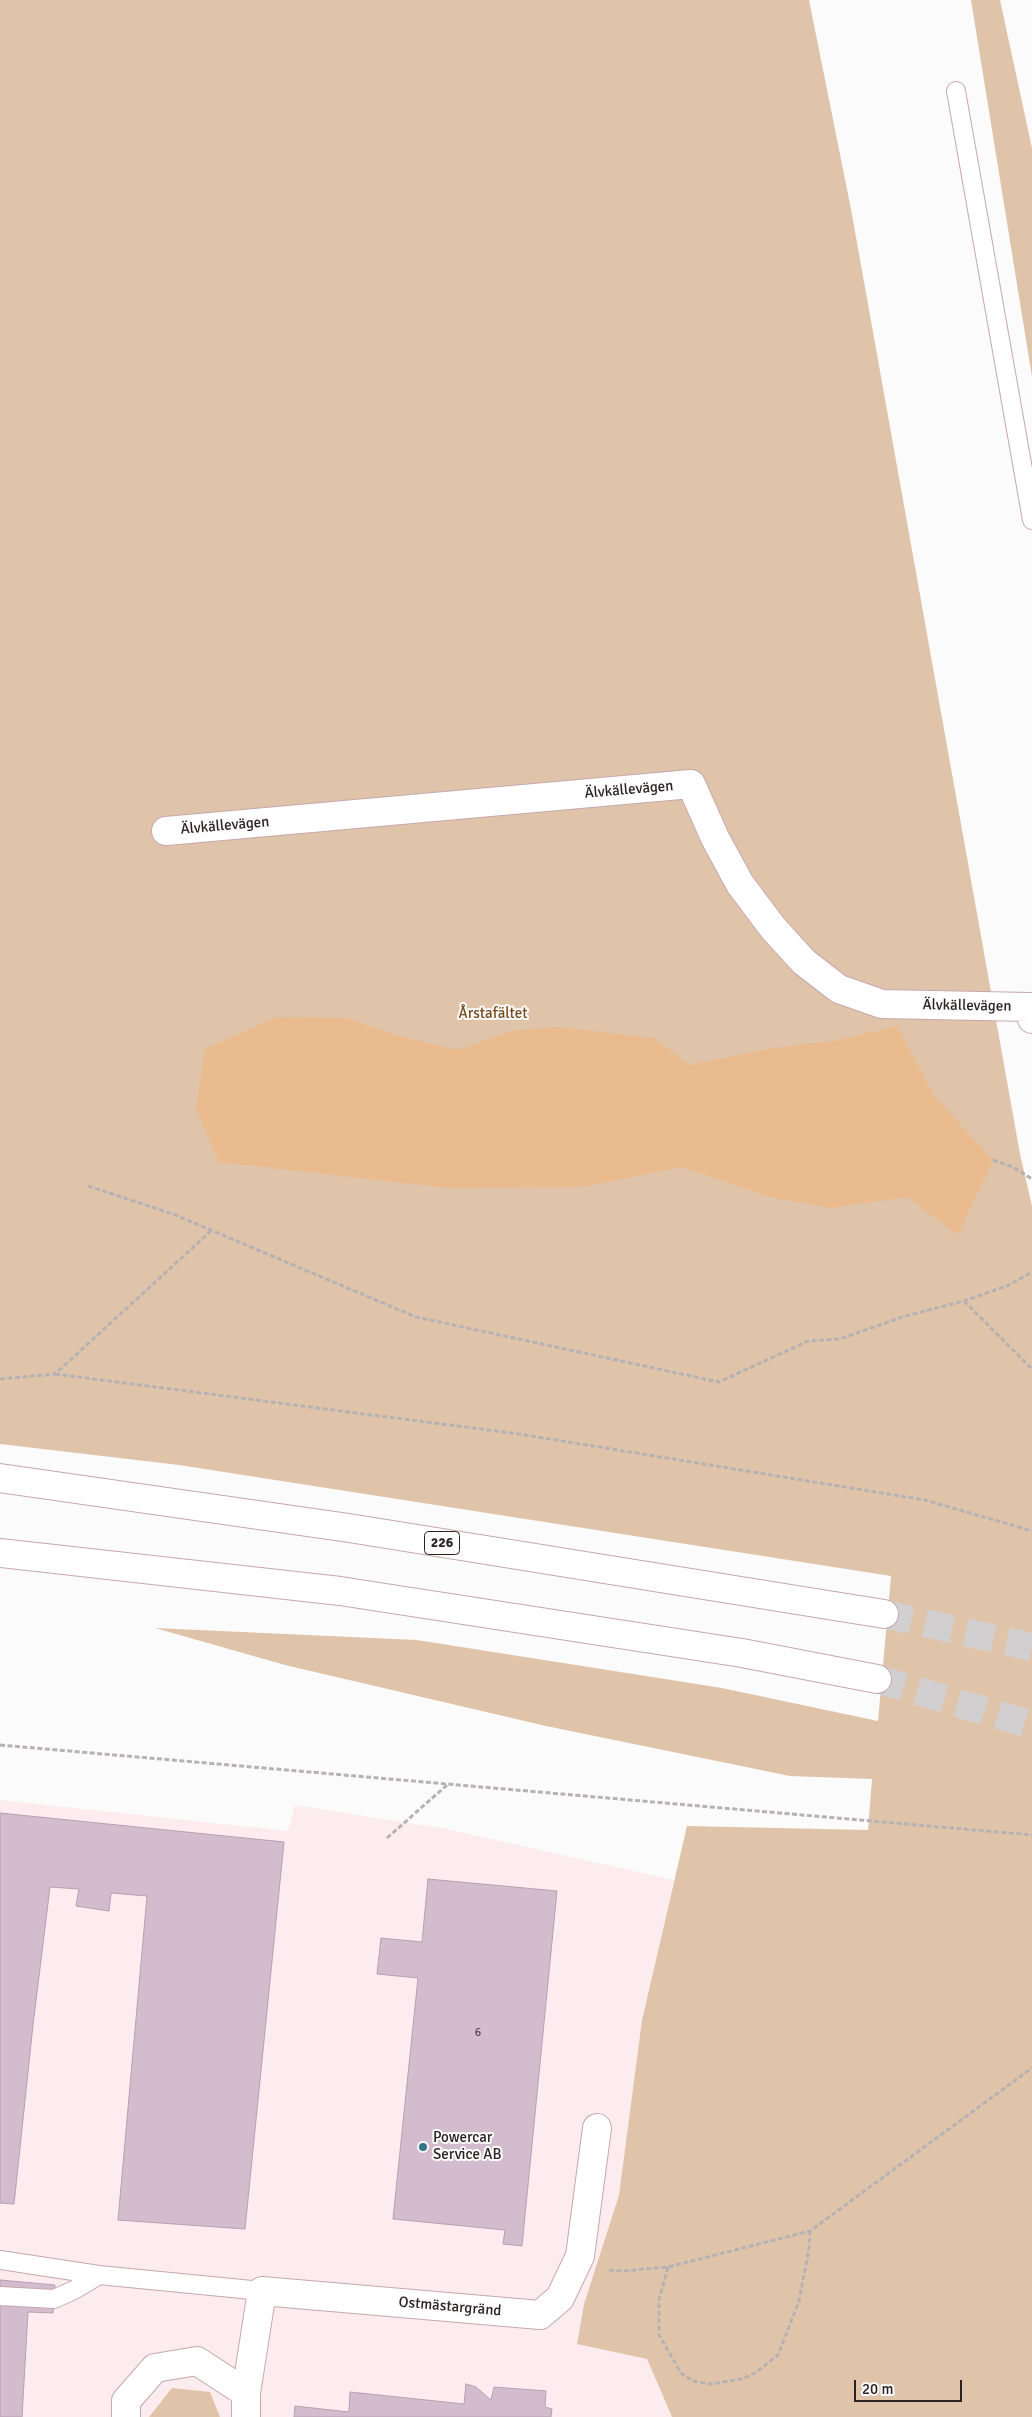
<!DOCTYPE html>
<meta charset="utf-8">
<style>
body{margin:0}
#map{position:relative;width:1032px;height:2417px;overflow:hidden;background:#fbfbfb;font-family:Signika,sans-serif}
canvas{display:block}
.scale{position:absolute;left:854px;top:2380px;width:108px;height:22px;box-sizing:border-box;border:2px solid #2c2123;border-top:0;padding-left:6px;font-size:15px;line-height:18px;white-space:nowrap;color:#2c2123;-webkit-text-stroke:4px #fbfbfb;paint-order:stroke}
</style>
<div id="map">
<canvas width="1032" height="2417"></canvas>
<div class="scale">20 m</div>
</div>
<script>
const ctx = document.querySelector('canvas').getContext('2d');
ctx.lineJoin = 'round';
function fillPath(path, color) {
  ctx.fillStyle = color;
  ctx.fill(path, 'evenodd');
}
function shape(rows) {
  const path = new Path2D();
  for (const r of rows) {
    path.moveTo(r[0], r[1]);
    for (let i = 2; i < r.length; i += 2) path.lineTo(r[i], r[i + 1]);
  }
  return path;
}
function trace(path, color, width, dash) {
  ctx.strokeStyle = color;
  ctx.lineWidth = width;
  ctx.lineCap = dash ? 'butt' : 'round';
  ctx.setLineDash(dash || []);
  ctx.stroke(path);
}
function write(font, color, halo, rows, align = 'center') {
  ctx.font = font + ' Signika,sans-serif';
  ctx.lineWidth = 4;
  ctx.setLineDash([]);
  ctx.textBaseline = 'middle';
  ctx.strokeStyle = halo;
  ctx.fillStyle = color;
  for (const [text, x, y, turn = 0] of rows) {
    ctx.save();
    ctx.translate(x, y);
    ctx.rotate((+turn || 0) * Math.PI / 180);
    ctx.textAlign = isNaN(turn) ? turn : align;
    if (halo) ctx.strokeText(text, 0, 0);
    ctx.fillText(text, 0, 0);
    ctx.restore();
  }
}
fillPath(shape([
 [0,1800,288,1831,295,1805,447,1829,674,1880,642,2020,619,2195,584,2304,577,2343,647,2359,672,2417,0,2417]
]), '#fcecef');
fillPath(shape([
 [0,0,809,0,851,209,1020,1154,1032,1206,1032,2417,672,2417,647,2359,577,2344,584,2304,619,2195,642,2020,687,1826,868,1830,872,1779,790,1776,546,1726,285,1665,155,1628,417,1640,722,1688,878,1721,891,1576,179,1465,0,1444],
 [971,0,1000,0,1032,148,1032,377],
 [172,2388,210,2392,220,2417,149,2417]
]), '#e0c4aa');
fillPath(shape([
 [276,1017,347,1018,395,1035,458,1050,512,1031,558,1027,654,1038,689,1065,774,1048,839,1040,897,1026,935,1097,993,1160,958,1235,908,1197,831,1208,769,1197,682,1167,583,1187,448,1188,219,1162,196,1109,205,1049]
]), '#e9bb8f');
const building = shape([
 [0,1813,284,1842,245,2229,118,2220,147,1896,111,1893,109,1911,76,1906,79,1889,50,1887,33,2025,14,2204,0,2203,0,1813],
 [428,1879,557,1891,522,2246,503,2244,505,2230,393,2219,418,1978,377,1974,381,1938,422,1942,428,1879],
 [0,2280,55,2285,53,2313,28,2312,22,2417,0,2417,0,2280],
 [466,2384,476,2387,491,2400,494,2387,546,2391,545,2407,552,2409,551,2417,294,2417,295,2406,349,2412,350,2392,464,2404,466,2384]
]);
fillPath(building, '#d3bccd');
trace(building, '#b7a0b1', 1);
trace(shape([
 [884,1614,1032,1647],
 [877,1679,1032,1725]
]), '#d2cfd0', 28, [28, 14]);
const service = shape([
 [956,91,1032,520],
 [0,2260,99,2275,262,2291],
 [0,2296,54,2299,74,2290,99,2275]
]);
const minor = shape([
 [166,831,691,784,715,838,740,884,773,928,804,962,839,989,882,1004,1030,1007,1032,1019],
 [126,2417,126,2401,155,2368,197,2361,246,2393],
 [246,2417,246,2393,262,2291,540,2315,560,2298,580,2256,597,2128]
]);
const motorway = shape([
 [0,1478,349,1528,884,1614],
 [0,1553,340,1591,742,1653,877,1679]
]);
trace(service, '#c6a8ae', 20);
trace(minor, '#c6a8ae', 30);
trace(motorway, '#c6a8ae', 30);
trace(shape([
 [993,1160,1013,1167,1032,1179],
 [88,1186,173,1214,416,1317,719,1382,808,1341,840,1339,902,1317,964,1301,1009,1285,1032,1272],
 [964,1301,1032,1369],
 [55,1374,519,1434,925,1500,1032,1531],
 [0,1379,55,1374,212,1230],
 [0,1745,1032,1835],
 [387,1838,447,1785],
 [668,2267,659,2300,659,2335,681,2373,693,2381,710,2384,742,2379,755,2373,778,2355,799,2301,809,2249,810,2231],
 [609,2270,622,2271,668,2267,810,2231,1032,2068]
]), '#b6b2b3', 3, [5, 2.5]);
trace(service, '#fff', 18);
trace(minor, '#fff', 28);
trace(motorway, '#fff', 28);
for (const [x, y, r, color] of [
 [423,2147,5,"#337587"]
]) {
  const dot = new Path2D();
  dot.arc(x, y, r, 0, 2 * Math.PI);
  ctx.fillStyle = color;
  ctx.fill(dot);
  trace(dot, '#fbfbfb', 2);
}
write('12px', '#56484e', null, [
 ["6",478,2033]
]);
for (const [x, y, w] of [
 [442,1543,35]
]) {
  const box = new Path2D();
  box.roundRect(x - w / 2, y - 11.5, w, 23, 4);
  ctx.fillStyle = '#fbfbfb';
  ctx.fill(box);
  trace(box, '#2c2123', 1);
}
write('bold 14px', '#2c2123', null, [
 ["226",442,1543]
]);
write('15px', '#2c2123', '#fbfbfb', [
 ["Älvkällevägen",629,790,-5],
 ["Älvkällevägen",225,826,-5],
 ["Älvkällevägen",967,1006,1],
 ["Ostmästargränd",450,2307,5]
]);
write('15px', '#774b1b', '#fbfbfb', [
 ["Årstafältet",493,1014]
]);
write('15px', '#2c2123', '#fbfbfb', [
 ["Powercar",433,2138],
 ["Service AB",433,2155]
], 'left');
</script>
